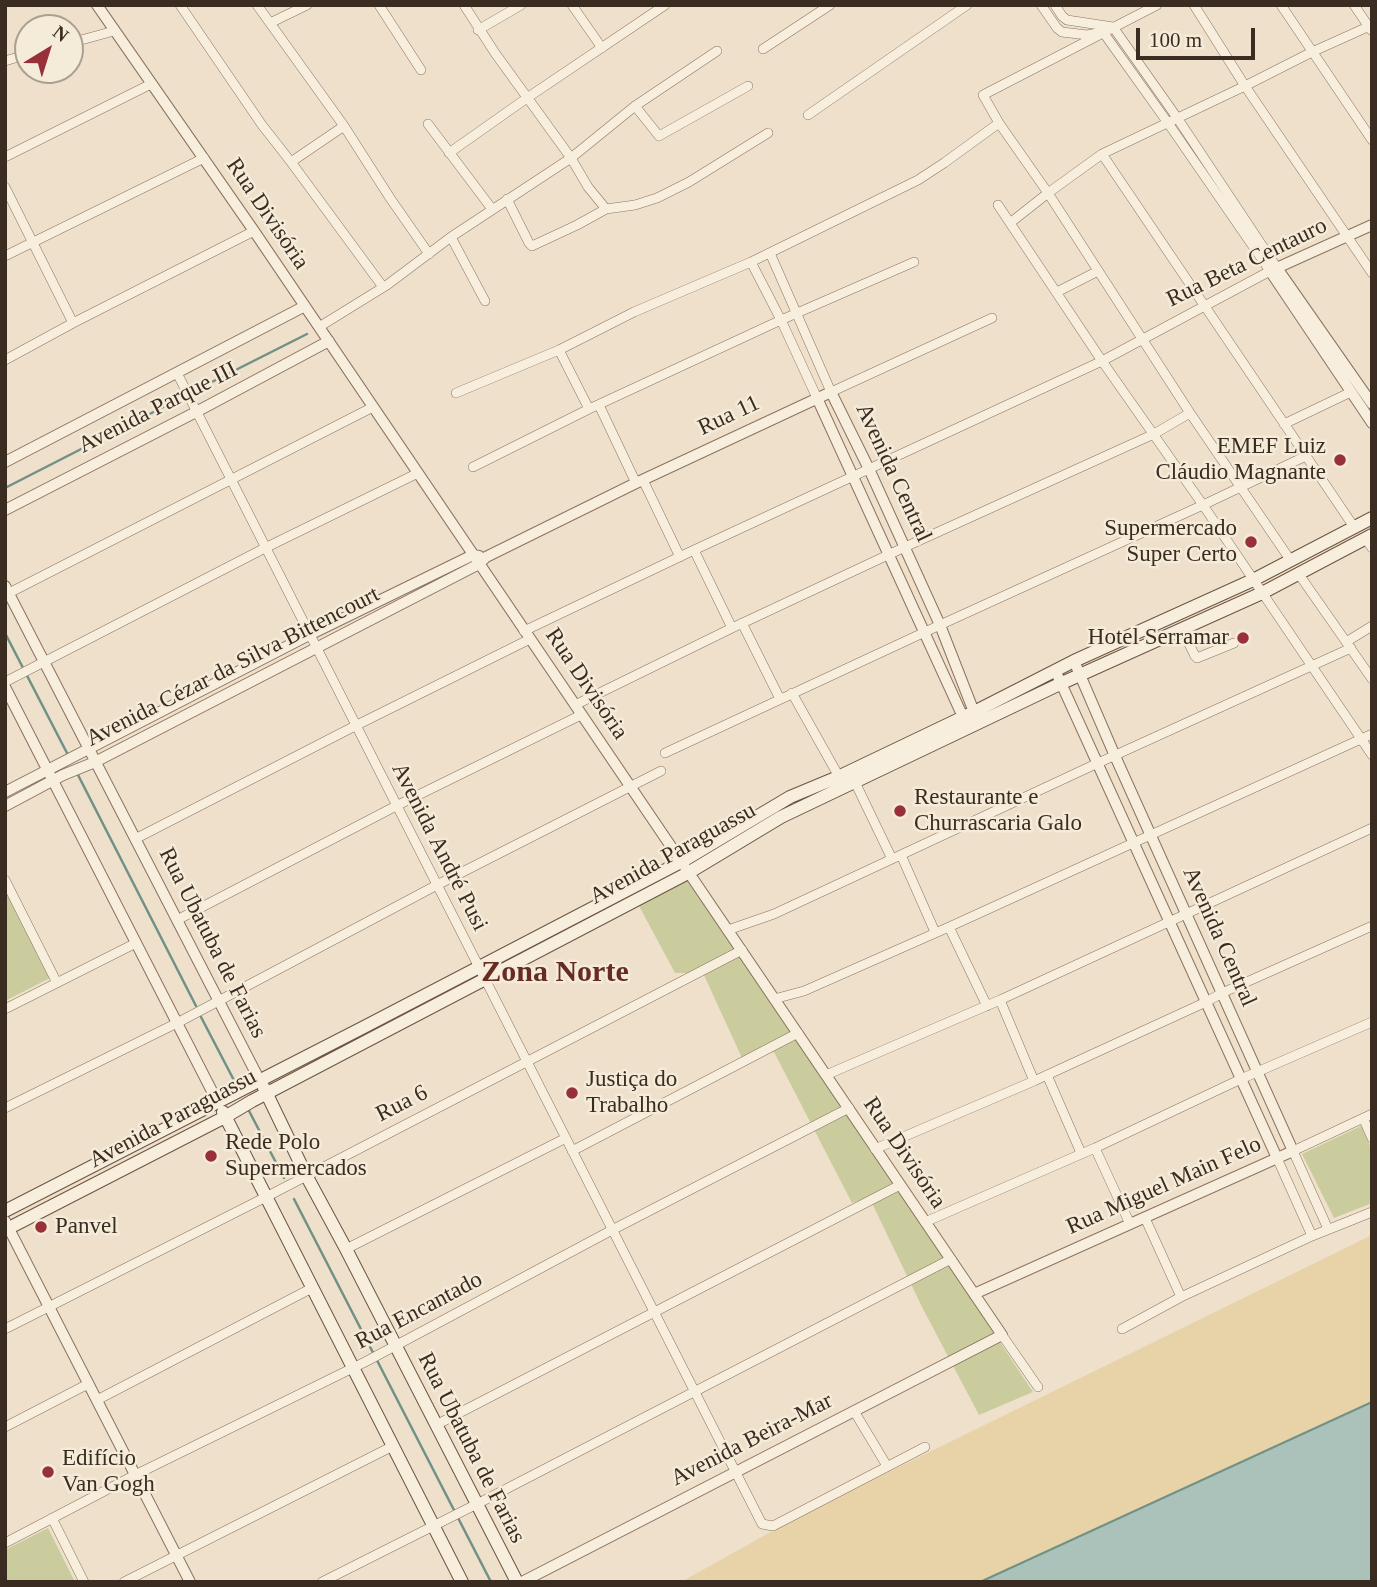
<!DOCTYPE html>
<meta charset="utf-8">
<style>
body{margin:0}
#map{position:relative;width:1377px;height:1587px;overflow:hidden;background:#eee0ca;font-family:Georgia,serif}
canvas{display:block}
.frame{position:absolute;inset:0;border:7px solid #3b2c21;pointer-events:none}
.north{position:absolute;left:14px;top:14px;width:70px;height:70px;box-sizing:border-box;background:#f5ebd9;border:2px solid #ab9f8f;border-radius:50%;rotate:38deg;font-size:19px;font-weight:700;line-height:28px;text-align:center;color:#3b2c21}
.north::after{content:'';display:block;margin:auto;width:24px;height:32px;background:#983039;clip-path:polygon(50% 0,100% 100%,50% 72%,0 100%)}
.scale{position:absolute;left:1136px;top:28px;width:119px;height:32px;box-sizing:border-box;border:4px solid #3b2c21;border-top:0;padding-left:9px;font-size:21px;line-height:24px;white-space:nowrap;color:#3b2c21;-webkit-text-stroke:5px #f5ebd9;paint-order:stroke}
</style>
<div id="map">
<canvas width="1377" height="1587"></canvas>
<div class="frame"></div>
<div class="north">N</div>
<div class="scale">100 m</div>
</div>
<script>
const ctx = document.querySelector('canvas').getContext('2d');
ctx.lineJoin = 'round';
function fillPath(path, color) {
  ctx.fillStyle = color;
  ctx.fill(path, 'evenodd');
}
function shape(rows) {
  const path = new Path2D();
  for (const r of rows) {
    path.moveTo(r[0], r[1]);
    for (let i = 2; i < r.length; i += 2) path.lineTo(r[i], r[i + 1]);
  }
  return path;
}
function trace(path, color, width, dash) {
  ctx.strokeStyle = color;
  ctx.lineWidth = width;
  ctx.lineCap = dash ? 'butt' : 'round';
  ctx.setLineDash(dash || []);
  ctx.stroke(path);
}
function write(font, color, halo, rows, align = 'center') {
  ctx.font = font + ' Georgia,serif';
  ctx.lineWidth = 5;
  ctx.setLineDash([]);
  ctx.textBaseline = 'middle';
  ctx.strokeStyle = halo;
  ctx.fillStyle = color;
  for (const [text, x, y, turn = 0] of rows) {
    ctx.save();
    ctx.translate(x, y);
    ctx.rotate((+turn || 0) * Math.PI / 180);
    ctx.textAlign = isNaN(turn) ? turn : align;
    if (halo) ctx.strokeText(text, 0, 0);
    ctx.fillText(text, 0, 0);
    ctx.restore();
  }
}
fillPath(shape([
 [687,877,948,1264,1033,1392,979,1415,922,1307,869,1197,852,1203,774,1052,742,1058,703,973,675,973,638,904],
 [5,889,50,978,5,1001],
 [1361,1126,1372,1150,1372,1203,1334,1218,1302,1154],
 [48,1528,75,1582,5,1582,5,1550]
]), '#cacc9e');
fillPath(shape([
 [1372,1235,1372,1402,980,1582,681,1582,803,1514]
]), '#e8d3a9');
const water = shape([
 [1372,1402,1372,1582,980,1582,1372,1402]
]);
fillPath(water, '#aac2ba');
trace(water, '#719187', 2);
trace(shape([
 [194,391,307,334],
 [5,488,177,400],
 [5,633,68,755],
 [77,773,196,1006],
 [201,1017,238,1088],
 [247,1107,284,1178],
 [294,1199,491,1582]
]), '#719187', 2.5);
const minor = shape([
 [180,5,262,125,291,162,383,287],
 [257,5,344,126,390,198,429,254],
 [379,5,421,70],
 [464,5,495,53,571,158,588,187,606,209],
 [572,5,602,48],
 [1055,5,1062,16,1067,20,1113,27,1178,119,1277,268],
 [1157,5,983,95,999,123,1048,193,1190,413,1291,561],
 [1194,5,1245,86,1372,273],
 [1281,5,1372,140],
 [1354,5,1371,30],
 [270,23,307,5],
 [478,30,521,5],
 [70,43,114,31],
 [763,49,830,5],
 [5,61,28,54],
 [635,106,659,136,748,86],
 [808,115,967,5],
 [428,124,492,209],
 [449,153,527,98,665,5],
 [1102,154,1354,527],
 [5,157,151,84],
 [291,162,344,126],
 [5,187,73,323],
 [507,199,529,243,532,246,577,225,606,209,635,205,657,198,689,182,768,133],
 [998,205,1102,361,1203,505,1372,755],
 [1010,223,1048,193,1102,154,1245,86,1312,52,1372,25],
 [451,237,485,301],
 [770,253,831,392,992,318],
 [5,256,204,158],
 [751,262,781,320,817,398],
 [1057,292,1098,271],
 [319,327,387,285,451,237,571,158,635,106,717,51],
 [559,350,589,409],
 [5,360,73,323,254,231],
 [177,373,762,1524,773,1526,925,1447],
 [456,393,559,350,634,312,751,262,918,180,944,163,999,123],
 [599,405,636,483],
 [1284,424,1351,392],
 [473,467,589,409,781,320,914,262],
 [643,480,680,557],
 [1365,538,1372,548],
 [694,550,732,628],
 [1298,573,1372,679],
 [9,593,373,407],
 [742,623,780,699],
 [1182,629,1195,656,1197,658,1234,643],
 [524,631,694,550,1102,361,1270,271,1168,123,1103,32,1087,35,1062,32,1057,28,1041,5],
 [1346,642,1372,626],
 [5,682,265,548,418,473],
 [792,693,842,782],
 [575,705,732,628,905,547,1154,434,1190,413],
 [665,753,940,625,1203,505,1306,456],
 [853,778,892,859],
 [135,839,355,726,530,639],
 [901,855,935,932],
 [5,880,57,983],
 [177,920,396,806,581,715],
 [949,927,987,1006],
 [728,930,774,914,1098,763,1351,648],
 [774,999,804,991,949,927,1372,734],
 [1000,1000,1034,1081],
 [5,1009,136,943],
 [826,1075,1000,1000,1372,828],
 [1047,1075,1081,1153],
 [5,1108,177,1023,437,885,661,771],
 [1363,1118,1372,1138],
 [1095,1148,1130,1224],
 [875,1149,1034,1081,1206,1002,1222,993,1372,926],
 [572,1151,798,1033],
 [1277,1158,1312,1236],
 [1145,1218,1181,1297],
 [925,1222,1095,1148,1241,1079,1372,1022],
 [1328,1229,1293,1151,1372,1114],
 [346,1249,566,1138],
 [5,1329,266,1197,742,950],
 [1122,1329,1181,1297,1312,1236,1372,1212],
 [1002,1335,1038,1387],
 [97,1400,312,1288],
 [854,1411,887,1466],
 [436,1425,900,1185],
 [5,1427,88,1384],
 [52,1518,84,1582],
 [5,1543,135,1475,365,1362,612,1230,849,1108],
 [124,1582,393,1446],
 [322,1582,477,1504,951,1259]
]);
const tertiary = shape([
 [97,5,254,231,1002,1335,522,1582],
 [1372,225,1270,271,1372,423],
 [1277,268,1372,404],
 [817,398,963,717],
 [5,462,305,306],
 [5,510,196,412,329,341],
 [5,586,260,1081],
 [1055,670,1277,1158],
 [5,687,218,1103],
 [5,792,309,635,473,555,479,556],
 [5,806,63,775,95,762,479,564,486,557,636,483,831,392,869,469,940,625,974,712],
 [5,1221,190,1582],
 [974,1294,1293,1151,1115,756,1074,661]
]);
const secondary = shape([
 [264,1088,306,1175,346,1249,517,1582],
 [223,1112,462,1582],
 [5,1211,364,1027,681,862,790,797,838,777,974,712,1074,661,1253,580,1372,518],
 [5,1230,225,1117,252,1101,688,873,781,817,1062,683,1262,593,1372,535]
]);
trace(minor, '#8a735f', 10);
trace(tertiary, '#8a735f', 12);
trace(secondary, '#6c5441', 14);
trace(minor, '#f8eedd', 9);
trace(tertiary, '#f8eedd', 10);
trace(secondary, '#f8eedd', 12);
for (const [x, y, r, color] of [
 [1340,460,7,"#983039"],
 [1251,542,7,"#983039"],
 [1243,638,7,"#983039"],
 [900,811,7,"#983039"],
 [572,1093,7,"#983039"],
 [211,1156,7,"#983039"],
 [41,1227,7,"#983039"],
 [48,1472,7,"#983039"]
]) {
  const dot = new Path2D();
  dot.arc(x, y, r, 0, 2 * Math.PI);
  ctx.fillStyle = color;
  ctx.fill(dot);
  trace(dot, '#f5ebd9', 2.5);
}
write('23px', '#3b2c21', '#f5ebd9', [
 ["Rua Divisória",267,214,56],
 ["Rua Beta Centauro",1247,263,-26],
 ["Avenida Parque III",158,408,-27],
 ["Rua 11",729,416,-25],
 ["Avenida Central",893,473,65],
 ["Avenida Cézar da Silva Bittencourt",233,667,-27],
 ["Rua Divisória",586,684,56],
 ["Avenida André Pusi",439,847,63],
 ["Avenida Paraguassu",673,854,-29],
 ["Avenida Central",1219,937,66],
 ["Rua Ubatuba de Farias",212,943,63],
 ["Rua 6",402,1104,-27],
 ["Avenida Paraguassu",173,1119,-28],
 ["Rua Divisória",904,1153,56],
 ["Rua Miguel Main Felo",1164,1186,-24],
 ["Rua Encantado",419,1311,-28],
 ["Avenida Beira-Mar",752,1440,-27],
 ["Rua Ubatuba de Farias",471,1448,63]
]);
write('23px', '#3b2c21', '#f5ebd9', [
 ["EMEF Luiz",1326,447,"right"],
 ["Cláudio Magnante",1326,473,"right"],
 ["Supermercado",1237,529,"right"],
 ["Super Certo",1237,555,"right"],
 ["Hotel Serramar",1229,638,"right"],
 ["Restaurante e",914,798],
 ["Churrascaria Galo",914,824],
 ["Justiça do",586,1080],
 ["Trabalho",586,1106],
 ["Rede Polo",225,1143],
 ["Supermercados",225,1169],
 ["Panvel",55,1227],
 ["Edifício",62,1459],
 ["Van Gogh",62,1485]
], 'left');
write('bold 30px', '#672b22', '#f5ebd9', [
 ["Zona Norte",555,973]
]);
</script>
